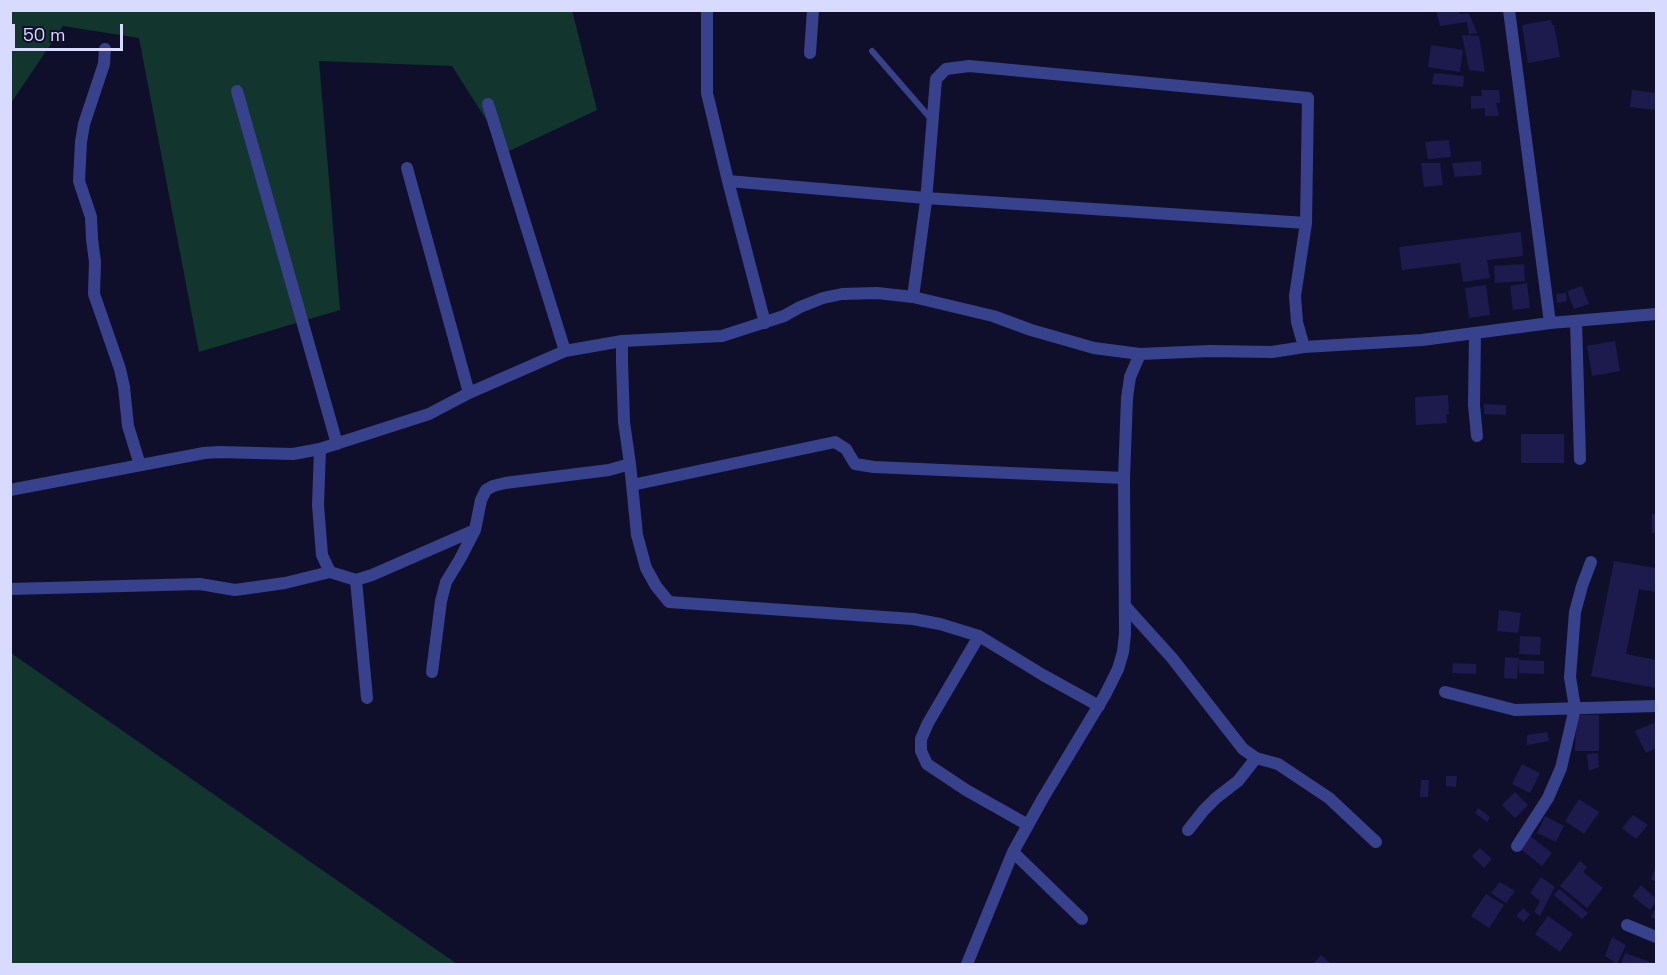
<!DOCTYPE html>
<style>
body{margin:0}
#map{position:relative;width:1667px;height:975px;overflow:hidden;background:#100f2b;font-family:"Space Grotesk",sans-serif}
canvas{display:block}
.frame{position:absolute;inset:0;border:12px solid #d9daff;pointer-events:none}
.scale{position:absolute;left:12px;top:24px;width:111px;height:27px;box-sizing:border-box;border:3px solid #d9daff;border-top:0;padding-left:8px;font-size:18px;line-height:21px;white-space:nowrap;color:#d9daff;-webkit-text-stroke:4px #100f2b;paint-order:stroke}
</style>
<div id="map">
<canvas width="1667" height="975"></canvas>
<div class="frame"></div>
<div class="scale">50 m</div>
</div>
<script>
const ctx = document.querySelector('canvas').getContext('2d');
ctx.lineJoin = 'round';
function fillPath(path, color) {
  ctx.fillStyle = color;
  ctx.fill(path, 'evenodd');
}
function shape(rows) {
  const path = new Path2D();
  for (const r of rows) {
    path.moveTo(r[0], r[1]);
    for (let i = 2; i < r.length; i += 2) path.lineTo(r[i], r[i + 1]);
  }
  return path;
}
function trace(path, color, width, dash) {
  ctx.strokeStyle = color;
  ctx.lineWidth = width;
  ctx.lineCap = dash ? 'butt' : 'round';
  ctx.setLineDash(dash || []);
  ctx.stroke(path);
}
fillPath(shape([
 [572,10,597,110,507,152,452,66,319,61,340,310,199,352,139,38,63,26,11,103,11,11],
 [11,653,457,964,11,964]
]), '#12352e');
fillPath(shape([
 [1436,10,1459,10,1460,14,1469,13,1477,33,1469,34,1467,22,1440,26],
 [1551,20,1552,25,1554,25,1560,57,1528,63,1522,25],
 [1462,35,1479,36,1485,72,1469,70],
 [1431,45,1463,50,1460,72,1428,67],
 [1434,73,1464,76,1463,87,1432,84],
 [1481,90,1499,90,1500,103,1496,103,1499,116,1485,116,1485,108,1471,109,1471,96,1482,96],
 [1632,90,1656,93,1656,110,1630,107],
 [1449,140,1451,157,1428,159,1425,142],
 [1481,161,1482,175,1455,177,1452,163],
 [1421,163,1440,163,1443,185,1424,187],
 [1521,232,1523,256,1487,260,1490,278,1463,282,1460,263,1402,270,1399,247],
 [1524,264,1525,281,1495,283,1494,266],
 [1527,283,1530,308,1513,310,1510,286],
 [1486,285,1490,315,1469,318,1465,288],
 [1582,286,1589,304,1574,309,1567,291],
 [1566,293,1567,301,1557,303,1556,294],
 [1615,341,1620,371,1592,376,1587,346],
 [1448,395,1449,414,1446,414,1447,423,1416,425,1415,397],
 [1484,404,1506,405,1506,415,1484,414],
 [1521,434,1564,434,1564,463,1521,463],
 [1652,514,1656,514,1656,533,1652,533],
 [1614,561,1656,568,1656,592,1639,589,1626,654,1656,660,1656,688,1591,676],
 [1499,610,1521,613,1518,633,1497,631],
 [1520,636,1541,637,1540,655,1519,654],
 [1505,657,1519,658,1517,679,1504,678],
 [1519,660,1544,661,1544,674,1519,673],
 [1453,663,1476,664,1476,674,1452,673],
 [1576,715,1599,715,1599,751,1575,751],
 [1656,722,1656,748,1646,753,1635,731],
 [1547,732,1549,741,1527,745,1527,735],
 [1598,753,1599,767,1589,771,1587,754],
 [1522,764,1540,773,1530,793,1512,784],
 [1446,776,1457,776,1456,787,1446,786],
 [1421,780,1429,780,1428,797,1420,797],
 [1515,792,1528,805,1515,818,1502,805],
 [1579,799,1599,812,1584,834,1565,821],
 [1478,808,1490,817,1487,822,1475,813],
 [1633,815,1648,825,1636,839,1622,828],
 [1545,816,1564,826,1556,842,1537,833],
 [1529,835,1552,853,1542,866,1519,848],
 [1480,848,1492,859,1484,868,1472,856],
 [1580,861,1587,867,1583,872,1603,888,1587,908,1560,886],
 [1656,867,1656,882,1651,879],
 [1541,877,1555,887,1540,916,1534,912,1540,901,1530,893],
 [1500,882,1515,891,1506,903,1491,893],
 [1641,885,1656,899,1656,902,1650,910,1632,896],
 [1559,889,1588,913,1582,919,1554,895],
 [1486,894,1504,905,1489,928,1471,916],
 [1656,907,1656,919,1651,917],
 [1523,908,1530,914,1524,922,1516,916],
 [1548,916,1573,934,1560,952,1535,934],
 [1612,937,1626,945,1617,964,1605,956],
 [1625,953,1656,964,1621,964],
 [1321,955,1331,964,1313,964]
]), '#1d1a4d');
trace(shape([
 [872,51,932,120]
]), '#38428c', 6);
trace(shape([
 [707,10,707,93,728,181,765,323],
 [1509,10,1550,323],
 [105,49,104,64,84,124,81,142,79,181,91,217,92,239,95,262,94,294,120,369,124,387,128,426,140,465],
 [810,53,813,10],
 [237,91,337,444],
 [488,104,565,351],
 [407,168,469,393],
 [728,181,926,198,1306,223],
 [913,297,926,201,936,79,946,69,969,66,1308,98,1306,223,1295,296,1297,322,1304,347],
 [1576,321,1580,459],
 [1475,333,1474,405,1477,436],
 [320,449,318,505,322,555,330,572,356,580,372,575,475,530],
 [630,464,637,535,646,568,656,586,669,602,913,619,940,624,979,636,1043,675,1099,706],
 [632,485,835,442,846,449,855,464,874,467,1124,478],
 [10,490,204,453,219,452,293,454,320,449,429,414,469,393,565,351,622,341,722,336,784,316,800,307,823,298,842,294,877,293,913,297,993,316,1031,330,1094,348,1140,354,1210,351,1272,352,1304,347,1422,340,1550,323,1656,314],
 [356,580,367,698],
 [10,589,200,584,235,590,285,583,330,572],
 [1126,607,1172,658,1243,749,1256,758,1278,764,1329,798,1376,842],
 [979,636,928,723,921,739,921,751,927,764,966,790,1028,825],
 [432,672,441,601,446,582,460,559,475,530,481,500,486,490,493,486,505,483,609,470,630,464,624,422,622,362,622,341],
 [1445,692,1515,710,1656,706],
 [1188,830,1204,810,1216,798,1238,781,1256,758],
 [1517,846,1548,798,1561,768,1575,708,1570,677,1575,612,1582,586,1591,562],
 [1013,852,1082,919],
 [1627,925,1656,937],
 [967,964,1013,852,1043,798,1105,695,1118,669,1123,652,1125,634,1124,478,1127,398,1130,377,1140,354]
]), '#38428c', 12);
</script>
